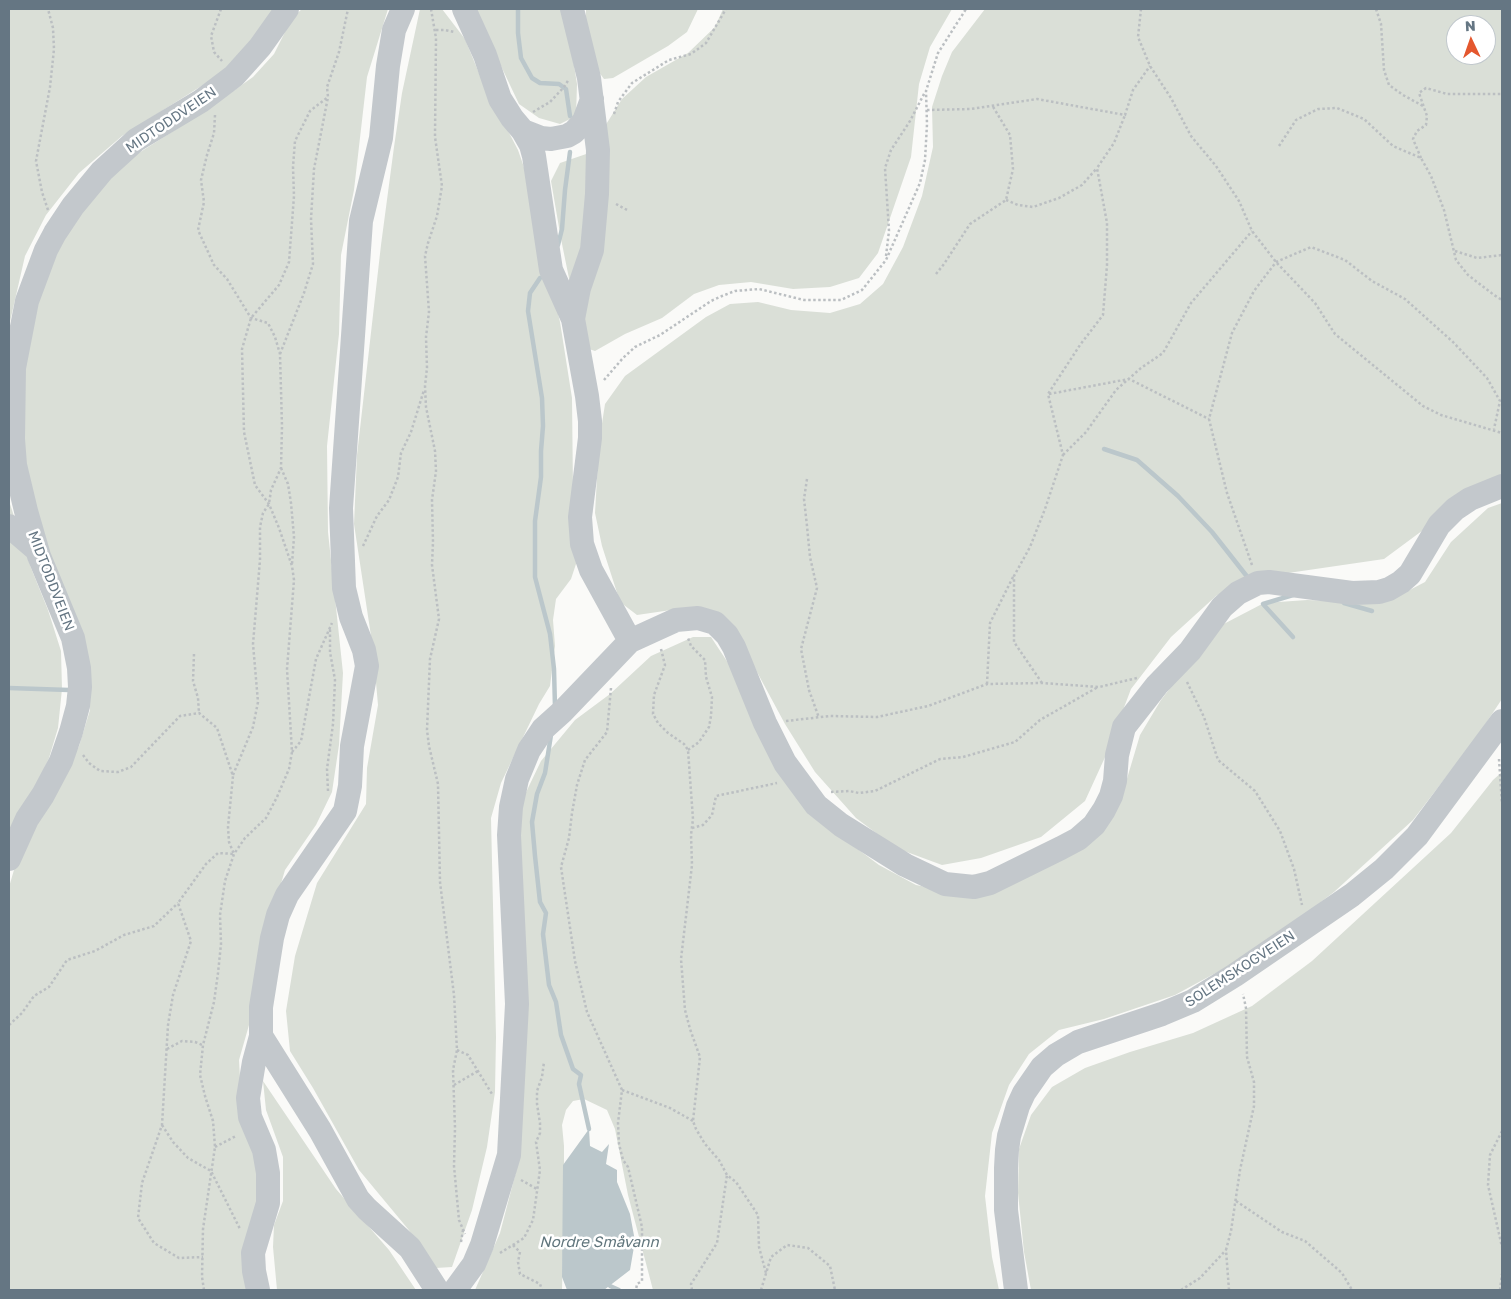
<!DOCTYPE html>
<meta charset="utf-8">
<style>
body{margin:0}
#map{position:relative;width:1511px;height:1299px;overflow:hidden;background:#fafaf8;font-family:"Golos Text",sans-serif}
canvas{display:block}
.frame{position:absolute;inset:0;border:10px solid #657683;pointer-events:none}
.north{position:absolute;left:1446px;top:15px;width:50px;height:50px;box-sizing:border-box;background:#fff;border:1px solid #c1c8cd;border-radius:50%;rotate:357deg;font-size:14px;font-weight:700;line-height:20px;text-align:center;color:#657683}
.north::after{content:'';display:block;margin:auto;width:18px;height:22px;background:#e4572e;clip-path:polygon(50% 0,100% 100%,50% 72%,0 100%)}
</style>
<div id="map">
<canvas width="1511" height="1299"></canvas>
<div class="frame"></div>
<div class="north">N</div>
</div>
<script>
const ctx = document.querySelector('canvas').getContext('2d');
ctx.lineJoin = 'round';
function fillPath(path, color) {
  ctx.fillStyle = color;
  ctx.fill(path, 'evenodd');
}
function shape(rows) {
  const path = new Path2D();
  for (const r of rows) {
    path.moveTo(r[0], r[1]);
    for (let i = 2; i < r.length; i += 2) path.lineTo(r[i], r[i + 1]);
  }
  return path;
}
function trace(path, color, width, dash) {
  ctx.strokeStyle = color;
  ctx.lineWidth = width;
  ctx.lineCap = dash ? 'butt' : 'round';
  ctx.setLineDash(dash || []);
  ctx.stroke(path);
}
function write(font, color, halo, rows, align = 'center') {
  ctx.font = font + ' "Golos Text",sans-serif';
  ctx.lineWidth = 5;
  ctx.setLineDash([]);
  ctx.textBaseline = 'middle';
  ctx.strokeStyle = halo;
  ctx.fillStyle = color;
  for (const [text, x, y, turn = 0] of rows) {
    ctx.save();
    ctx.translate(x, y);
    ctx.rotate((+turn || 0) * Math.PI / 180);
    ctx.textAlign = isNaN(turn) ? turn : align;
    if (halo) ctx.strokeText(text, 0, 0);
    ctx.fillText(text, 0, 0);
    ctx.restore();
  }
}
fillPath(shape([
 [9,9,278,9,222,73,122,136,79,173,46,215,25,256,9,326],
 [302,9,388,9,367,77,354,190,341,255,339,334,327,446,328,532,343,673,339,745,332,792,316,825,285,870,262,948,255,1004,239,1060,241,1096,259,1179,247,1290,9,1290,9,887,16,863,79,746,90,710,89,660,35,518,19,419,28,325,63,239,91,196,123,163,205,111,253,77,274,54,292,18],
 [420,9,442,9,465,39,483,83,518,150,534,196,544,252,560,322,572,398,573,491,577,561,571,579,556,599,553,620,555,646,550,686,539,704,501,783,491,818,496,1037,495,1092,487,1147,472,1210,452,1267,436,1268,408,1229,359,1170,313,1088,290,1051,286,1011,295,956,317,883,366,804,367,768,378,705,373,649,354,524,357,455,381,245,394,147,402,93],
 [474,9,565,9,577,84,576,116,560,124,539,118,519,104],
 [586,9,698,9,687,32,668,46,613,78,604,79,596,68,586,23],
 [723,9,952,9,930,47,919,84,911,157,878,253,859,278,830,287,793,289,751,282,719,285,694,294,662,318,625,334,595,351,583,347,561,239,551,181,560,163,592,152,605,126,622,99,646,77,688,53,715,27],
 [985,9,1502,9,1502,479,1438,519,1384,559,1247,579,1216,596,1171,637,1131,689,1106,755,1085,801,1041,837,981,858,942,865,896,848,856,818,815,772,785,724,750,659,678,609,637,615,620,602,602,546,595,513,599,443,605,404,625,376,706,317,730,304,758,302,791,310,830,313,860,304,883,284,903,247,922,196,933,147,932,107,942,76,952,52],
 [1456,25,1486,25,1486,55,1456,55],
 [9,501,31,568,48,610,61,651,62,689,58,728,49,758,9,843],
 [1502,503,1502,699,1476,738,1413,820,1334,892,1258,950,1175,995,1104,1019,1059,1030,1029,1054,1009,1085,992,1133,985,1196,992,1257,999,1290,653,1290,628,1195,615,1129,607,1110,584,1099,573,1101,566,1110,562,1125,564,1146,564,1211,562,1290,475,1290,500,1233,518,1164,517,811,541,761,575,720,610,694,651,656,693,637,711,637,734,672,819,820,879,865,916,885,954,892,1023,876,1126,782,1140,735,1161,700,1216,628,1264,603,1307,600,1363,602,1404,593,1425,582,1451,542,1488,508],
 [1502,772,1502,1290,1031,1290,1024,1252,1018,1193,1019,1149,1031,1115,1052,1087,1085,1068,1130,1052,1193,1033,1252,1006,1312,961,1451,833,1493,780],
 [263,1081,336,1189,389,1250,416,1290,277,1290,273,1247,274,1225,283,1201,283,1157,266,1110]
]), '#dadfd7');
fillPath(shape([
 [589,1129,590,1146,602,1152,609,1144,606,1164,617,1170,617,1182,630,1214,635,1241,630,1270,604,1290,567,1290,562,1277,563,1165]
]), '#bbc7cb');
trace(shape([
 [518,9,518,33,521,58,532,78,540,83,559,84,566,89,570,116],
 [558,245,562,229,565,190,570,152],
 [540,278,530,293,528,311,542,398,543,426,541,451,541,477,535,521,535,577,550,634,554,669,555,707],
 [1104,449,1137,460,1178,496,1212,532,1249,579],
 [1344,603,1372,611],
 [1293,637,1263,604,1293,595],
 [9,688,69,690],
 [551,735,545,773,537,794,532,822,535,856,540,902,546,913,543,934,549,985,556,1002,561,1035,573,1069,581,1075,579,1084,589,1129],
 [610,1286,619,1290]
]), '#bbc7cb', 4.5);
trace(shape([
 [221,9,211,36,214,52,222,61],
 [431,9,436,38,435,137,442,186,437,216,428,243,425,256,429,312,426,337,427,368,425,386,426,407,435,451,436,471,432,500,433,542,432,565,439,619,430,659,427,730,429,746,438,784,440,882,454,995,457,1050,453,1070,455,1128,454,1166,459,1220,465,1234],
 [1141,9,1138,37,1150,66,1171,98,1191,136,1216,166,1239,201,1252,231,1276,262,1315,303,1335,334,1423,406,1441,415,1502,433],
 [1376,9,1381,24,1384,70,1389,85,1403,95,1423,106],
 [436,30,445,30,454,32],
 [927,110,971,109,1037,99,1125,115,1133,90,1150,66],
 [533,112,550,102,564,87,569,79],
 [614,114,618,102,632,83,669,60,691,54,706,43,726,9],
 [215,115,214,133,207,155,201,180,204,202,198,230,214,265,227,279,251,318],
 [1279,146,1296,120,1318,109,1337,108,1364,119,1393,146,1421,158,1431,176,1444,210,1456,260,1468,275,1494,295,1502,300],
 [1421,158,1413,139,1417,131,1426,125,1427,116,1419,93,1426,88,1447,94,1502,94],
 [1006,200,1018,205,1033,207,1059,198,1082,185,1097,168],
 [616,204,629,211],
 [48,210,42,192,36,161,50,87,54,49,53,28,48,9],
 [1455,251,1477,258,1502,255],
 [886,256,889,231,885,168,891,150,910,121,925,92],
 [936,274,944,264,970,224,1006,200,1013,169,1010,135,992,105],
 [280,354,304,293,313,264,311,219,314,169,328,97,327,87,339,52,348,9],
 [604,380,623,358,635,347,660,335,711,301,722,296,735,291,759,289,804,300,841,300,862,290,886,260,920,183,925,160,927,124,926,91,938,53,966,9],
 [1049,394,1129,379,1209,419],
 [1063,455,1086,432,1116,390,1141,368,1163,353,1191,303,1252,231],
 [281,468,288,484,291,503,294,537,292,564],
 [807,479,804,499,807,526,810,557,817,588,801,649,809,690,819,718],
 [363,546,377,516,389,500,398,477,401,453,411,432,424,390],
 [1252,565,1227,493,1209,419,1232,333,1254,291,1276,262,1311,247,1345,260,1372,281,1405,299,1453,342,1487,378,1500,401,1494,429],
 [661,649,665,665,654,695,653,714,658,723,668,733,684,744,688,750,693,819,691,835,692,865,681,959,685,1010,690,1029,700,1057,693,1121,696,1129,705,1144,719,1160,727,1175,736,1182,758,1215,759,1247,766,1273],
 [194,654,193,681,198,698,199,713],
 [1187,682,1204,717,1218,760,1255,791,1280,831,1294,869,1302,905],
 [1042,683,1014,642,1014,576,1030,547,1045,509,1063,455,1048,394,1080,345,1103,315,1107,265,1107,223,1097,168,1114,143,1125,115],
 [987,684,990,623,1013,577],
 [611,688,607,732,585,760,577,785,572,813,569,838,561,867,575,961,587,1012,622,1090,618,1123,619,1144,623,1160,628,1167,642,1227,642,1281,637,1284,636,1290],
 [786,721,830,716,877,717,928,706,987,684,1042,683,1099,687,1137,678],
 [688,750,699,742,709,727,711,716,712,697,706,677,705,660,691,646,688,638],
 [292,752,301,741,316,659,332,623],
 [83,755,89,763,100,771,118,772,131,767,180,716,199,713,217,728,233,776,228,827,229,842,234,854,218,853,206,864,178,903,191,941,173,995,168,1025,162,1125,142,1183,138,1218,154,1243,179,1258,203,1257],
 [1499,759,1502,804],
 [233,775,253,727,258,702,253,644,260,560,260,527,263,513,269,504,271,490,281,468,282,426,280,354,275,337,268,323,251,318],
 [328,791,327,769,333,724,335,680,330,652,330,629],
 [831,792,849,791,859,793,875,791,940,759,963,757,1015,742,1040,720,1098,687],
 [692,828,703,825,712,815,716,796,777,783],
 [9,1025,22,1013,34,996,49,987,67,960,95,951,124,935,154,926,178,903],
 [167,1049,182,1041,195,1042,202,1045],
 [457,1050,468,1055,492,1094],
 [454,1085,478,1071],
 [622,1090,670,1108,693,1121],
 [162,1125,173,1142,188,1158,211,1171,240,1229],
 [1502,1131,1490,1155,1488,1185,1502,1247],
 [215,1147,236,1136],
 [521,1180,537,1189],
 [1236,1201,1282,1232,1305,1241,1342,1273,1352,1290],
 [461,1242,463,1230],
 [513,1245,520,1252,518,1262,520,1274,540,1284,542,1290],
 [500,1253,524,1238,533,1220,540,1170,536,1142,540,1133,540,1123,537,1104,537,1091,542,1077,544,1062],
 [204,1290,202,1277,203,1229,215,1147,213,1121,205,1096,200,1075,203,1045,214,1002,218,973,221,944,220,915,225,881,234,854,245,838,266,818,277,797,289,769,292,752,287,669,294,580,292,566,279,528,269,504,255,485,244,432,242,349,251,318,279,285,289,262,294,196,293,167,295,141,310,111,328,97],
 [692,1290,691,1284,717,1243,727,1175],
 [761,1290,771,1257,787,1245,808,1248,830,1266,835,1290],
 [1181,1290,1200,1278,1226,1250],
 [1229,1290,1226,1250,1231,1231,1240,1170,1254,1106,1254,1082,1247,1057,1246,1008,1243,994],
 [1500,1290,1502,1274]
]), '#bbbfc2', 2.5, [2.5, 2.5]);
trace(shape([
 [464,9,485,55,500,99,512,118,523,131,531,145,534,156,551,270,573,319,587,396,590,421,590,438,580,517,582,544,591,570,630,641],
 [572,9,589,78,598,150,597,194,592,250,579,288,573,319],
 [523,131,541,138,551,139,567,136,574,132,584,121,592,99],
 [9,526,37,550],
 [9,859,27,819,43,795,61,761,71,732,78,706,80,687,79,668,73,638,39,556,26,511,15,465,13,439,14,368,27,301,46,250,55,233,73,206,102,171,136,140,201,101,234,76,260,47,287,9],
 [261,1036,320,1130,358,1199,367,1209,410,1248,437,1290],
 [258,1290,254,1271,253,1253,268,1203,268,1173,264,1150,250,1117,248,1098,254,1062,261,1036,261,1007,272,938,278,915,287,895,345,811,350,786,352,746,367,666,364,650,351,617,344,588,341,508,361,221,381,138,388,66,394,30,403,9],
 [455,1290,474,1264,482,1245,509,1155,517,1004,509,835,511,807,517,779,529,750,543,729,563,711,630,641,676,620,698,618,715,623,727,635,734,647,765,723,785,763,816,805,841,825,905,865,945,884,974,887,990,883,1061,848,1078,839,1094,825,1104,810,1111,796,1115,781,1117,755,1124,727,1157,685,1190,651,1222,607,1238,593,1258,583,1269,582,1352,593,1379,592,1389,589,1401,582,1410,574,1439,525,1455,509,1470,499,1502,486],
 [1016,1290,1006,1210,1006,1168,1007,1150,1009,1136,1018,1106,1024,1093,1042,1067,1056,1055,1078,1042,1162,1014,1193,1001,1235,975,1352,895,1384,869,1417,836,1502,721]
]), '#c3c8cc', 24);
write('14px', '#657683', '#fff', [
 ["MIDTODDVEIEN",171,120,-34],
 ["MIDTODDVEIEN",51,581,69],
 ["SOLEMSKOGVEIEN",1240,969,-33]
]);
write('italic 15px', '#60757c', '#fff', [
 ["Nordre Småvann",599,1242]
]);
</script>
